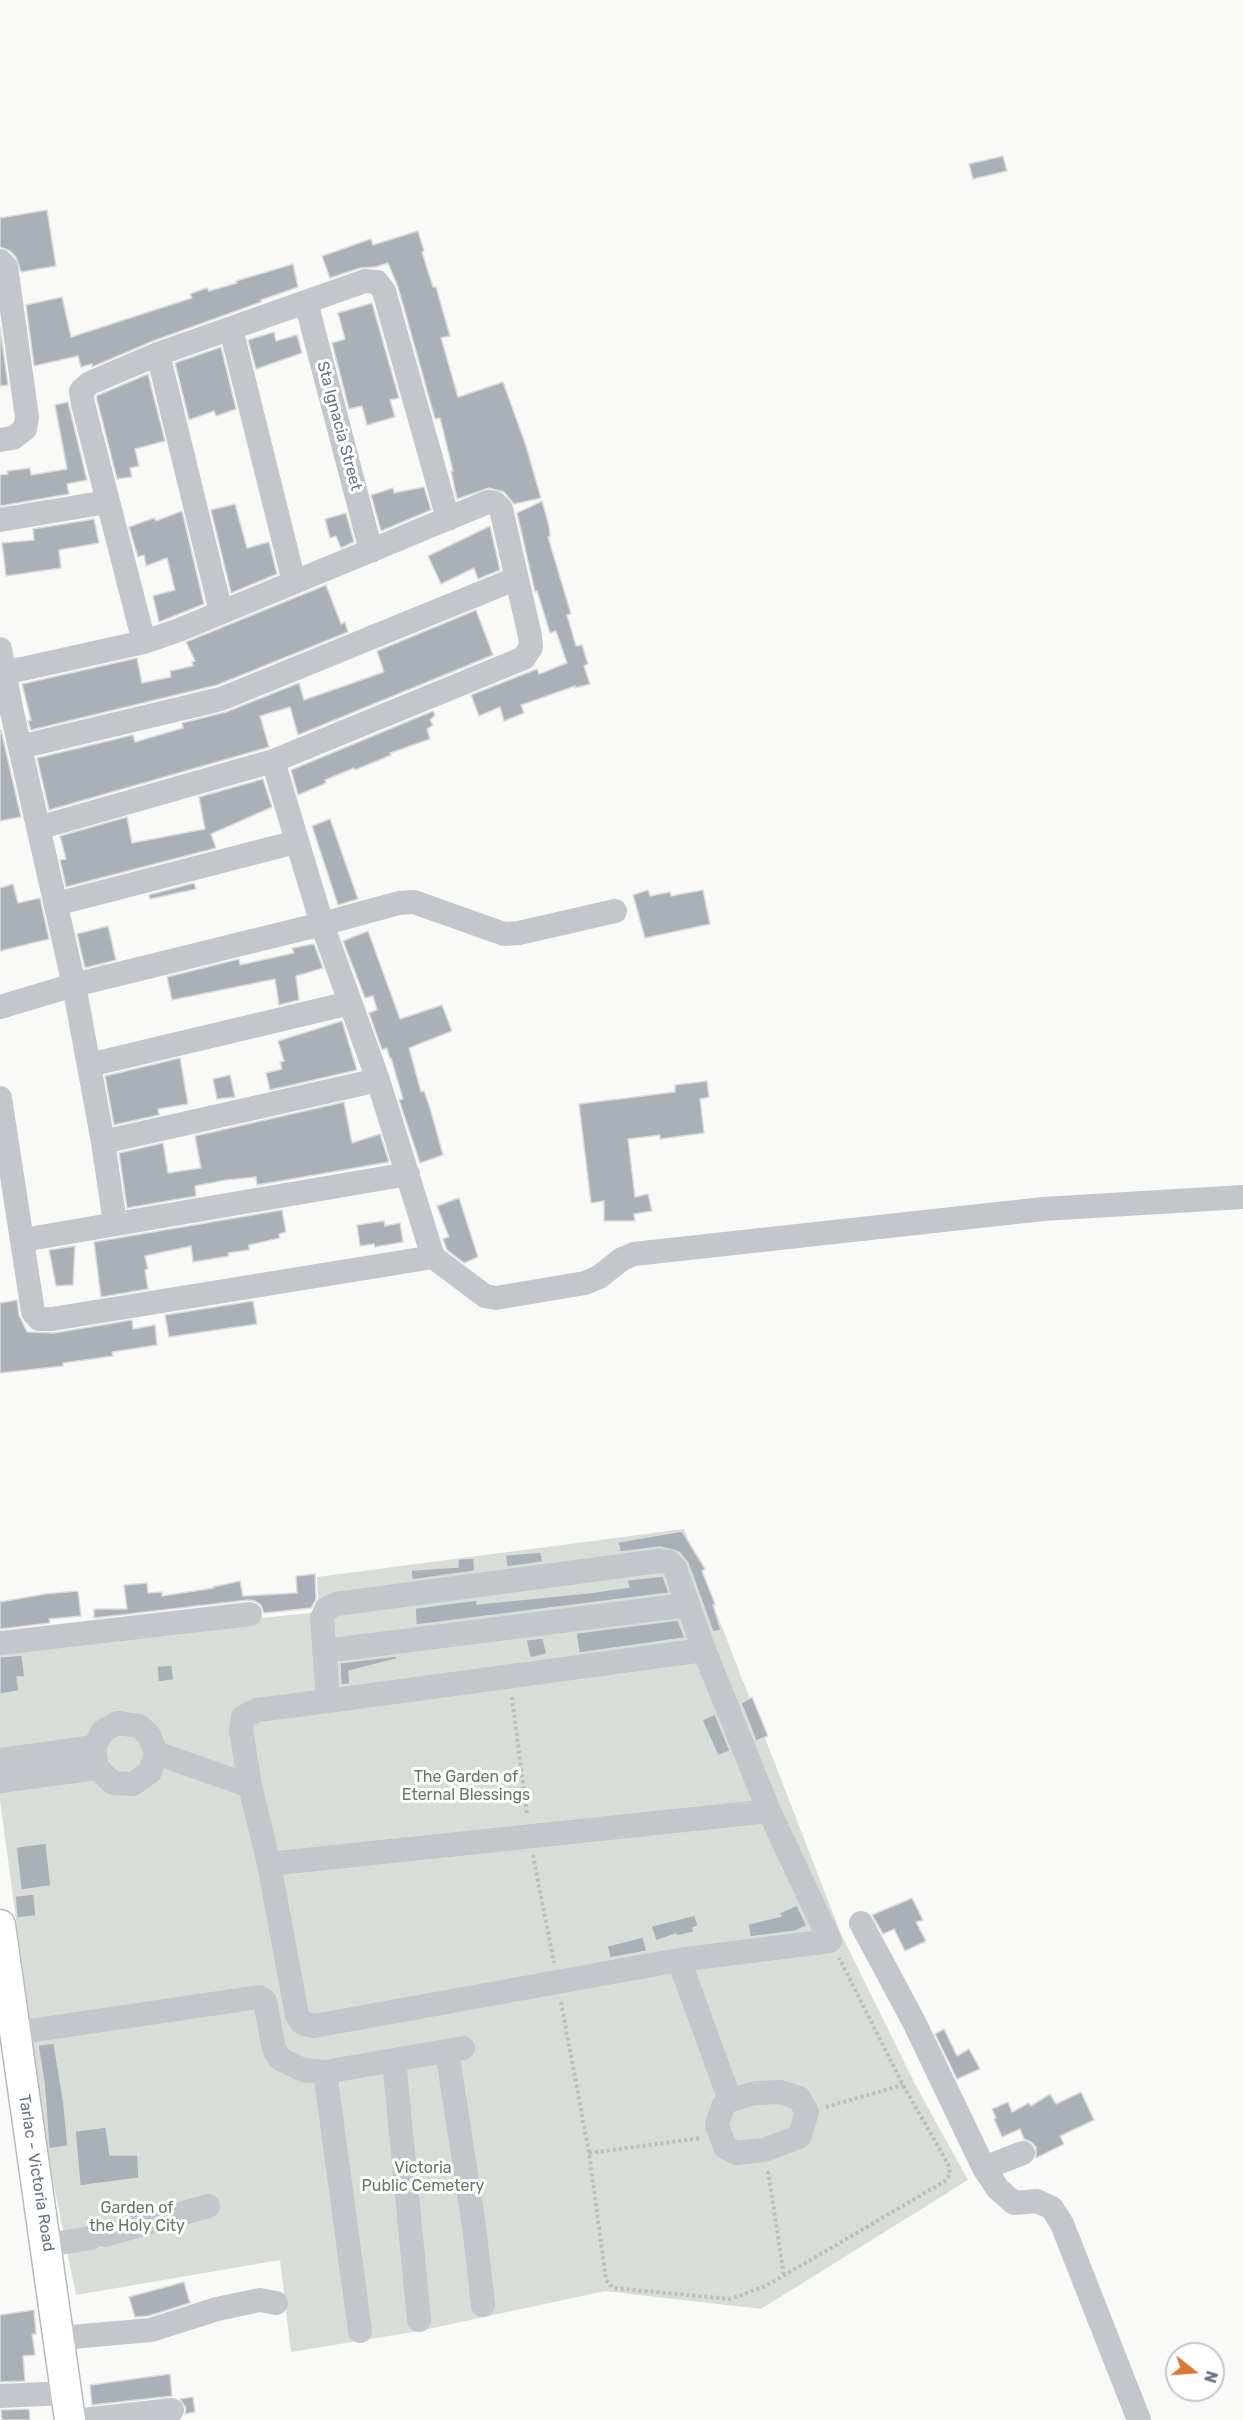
<!DOCTYPE html>
<style>
body{margin:0}
#map{position:relative;width:1243px;height:2420px;overflow:hidden;background:#f9f9f7;font-family:Rubik,sans-serif}
canvas{display:block}
.north{position:absolute;left:1165px;top:2342px;width:60px;height:60px;box-sizing:border-box;background:#fff;border:2px solid #c3c8cf;border-radius:50%;rotate:107deg;font-size:16px;font-weight:700;line-height:24px;text-align:center;color:#6a7587}
.north::after{content:'';display:block;margin:auto;width:21px;height:27px;background:#db7835;clip-path:polygon(50% 0,100% 100%,50% 72%,0 100%)}
</style>
<div id="map">
<canvas width="1243" height="2420"></canvas>
<div class="north">N</div>
</div>
<script>
const ctx = document.querySelector('canvas').getContext('2d');
ctx.lineJoin = 'round';
function fillPath(path, color) {
  ctx.fillStyle = color;
  ctx.fill(path, 'evenodd');
}
function shape(rows) {
  const path = new Path2D();
  for (const r of rows) {
    path.moveTo(r[0], r[1]);
    for (let i = 2; i < r.length; i += 2) path.lineTo(r[i], r[i + 1]);
  }
  return path;
}
function trace(path, color, width, dash) {
  ctx.strokeStyle = color;
  ctx.lineWidth = width;
  ctx.lineCap = dash ? 'butt' : 'round';
  ctx.setLineDash(dash || []);
  ctx.stroke(path);
}
function write(font, color, halo, rows, align = 'center') {
  ctx.font = font + ' Rubik,sans-serif';
  ctx.lineWidth = 6;
  ctx.setLineDash([]);
  ctx.textBaseline = 'middle';
  ctx.strokeStyle = halo;
  ctx.fillStyle = color;
  for (const [text, x, y, turn = 0] of rows) {
    ctx.save();
    ctx.translate(x, y);
    ctx.rotate((+turn || 0) * Math.PI / 180);
    ctx.textAlign = isNaN(turn) ? turn : align;
    if (halo) ctx.strokeText(text, 0, 0);
    ctx.fillText(text, 0, 0);
    ctx.restore();
  }
}
fillPath(shape([
 [684,1529,841,1934,916,2086,968,2180,761,2309,605,2291,419,2331,291,2352,280,2260,76,2295,47,2150,0,1800,0,1646,319,1612,317,1577]
]), '#d8ded7');
const building = shape([
 [1003,156,1007,171,973,179,969,164,1003,156],
 [47,210,56,266,21,272,16,257,10,251,0,247,0,218,47,210],
 [418,231,424,251,422,252,433,287,436,287,450,336,441,338,458,397,503,382,526,446,541,498,514,504,504,492,489,488,457,499,451,471,453,471,440,418,435,419,398,287,388,263,375,267,360,268,330,278,322,256,371,239,373,245,418,231],
 [293,264,298,287,261,300,261,302,153,341,92,367,92,364,81,367,78,356,34,366,26,305,62,297,71,337,192,298,190,294,207,288,209,291,237,283,236,281,293,264],
 [372,303,399,398,390,400,395,417,367,425,362,406,349,409,332,343,345,339,338,313,372,303],
 [0,327,8,385,0,386,0,327],
 [274,332,276,341,297,335,302,353,256,369,248,340,274,332],
 [221,347,236,409,216,416,214,411,189,420,175,363,221,347],
 [148,374,165,441,135,449,139,466,130,468,132,477,117,479,96,396,148,374],
 [68,402,87,480,67,484,69,494,0,506,0,475,8,474,7,471,30,468,31,475,67,469,55,405,68,402],
 [424,487,431,510,381,531,371,495,393,488,394,493,424,487],
 [542,501,549,526,550,536,548,537,571,614,567,615,576,646,582,645,588,664,584,666,590,684,575,688,575,686,521,705,524,713,504,721,500,707,479,716,471,695,537,669,539,674,567,663,556,631,550,633,537,591,535,592,517,513,542,501],
 [235,504,247,548,269,542,277,574,231,593,211,510,235,504],
 [182,511,204,604,159,622,153,596,175,590,167,558,146,566,144,555,138,557,129,527,154,518,156,521,182,511],
 [346,513,354,542,341,548,336,536,330,538,325,519,346,513],
 [94,519,99,543,59,550,61,568,6,576,2,543,34,540,33,529,94,519],
 [490,526,500,570,478,579,474,568,441,584,428,556,490,526],
 [326,585,341,624,345,622,348,632,217,685,31,730,28,721,31,720,22,684,137,658,142,683,171,677,170,671,193,666,192,662,195,661,186,642,326,585],
 [476,610,493,655,298,735,290,707,260,716,269,747,49,810,37,758,133,735,135,742,183,728,182,723,226,712,299,683,304,700,384,672,377,651,476,610],
 [433,711,435,715,430,720,433,725,427,729,430,739,390,753,391,755,355,770,354,768,325,780,326,783,298,795,291,770,433,711],
 [1,730,21,817,0,821,0,731,1,730],
 [263,779,272,807,211,834,216,848,66,887,60,860,66,859,60,836,127,817,132,843,205,829,199,797,263,779],
 [330,819,358,899,338,905,312,826,330,819],
 [194,883,196,889,150,899,149,895,194,883],
 [13,884,18,903,40,898,49,939,0,951,0,888,13,884],
 [648,890,650,896,670,892,671,896,703,890,710,924,645,938,633,895,648,890],
 [108,926,116,960,85,968,77,934,108,926],
 [368,931,400,1019,442,1005,452,1031,409,1048,421,1092,424,1091,430,1108,443,1155,420,1163,399,1100,403,1099,391,1058,390,1059,387,1048,382,1050,369,1013,377,1010,373,996,365,998,343,941,368,931],
 [314,944,323,968,296,976,299,1000,279,1005,275,979,172,1000,167,977,239,959,240,965,294,953,292,948,314,944],
 [342,1021,357,1070,270,1090,266,1073,282,1069,280,1062,284,1061,278,1041,342,1021],
 [180,1058,188,1104,158,1109,159,1115,114,1125,105,1076,180,1058],
 [230,1075,235,1097,217,1099,213,1079,230,1075],
 [707,1081,709,1097,700,1099,704,1133,660,1139,660,1135,628,1139,635,1197,648,1194,652,1211,634,1214,635,1221,604,1221,604,1201,591,1203,579,1104,675,1092,675,1085,707,1081],
 [344,1102,352,1143,380,1134,389,1162,257,1185,256,1177,226,1180,195,1186,196,1196,127,1208,119,1153,163,1143,168,1173,201,1168,195,1136,344,1102],
 [459,1198,478,1257,464,1263,447,1250,443,1239,449,1237,437,1206,459,1198],
 [282,1210,286,1232,279,1234,280,1238,249,1245,249,1250,228,1253,229,1256,193,1262,191,1246,145,1256,148,1269,145,1270,148,1289,101,1297,94,1242,282,1210],
 [384,1221,385,1226,400,1223,403,1242,375,1247,374,1244,360,1246,357,1225,384,1221],
 [75,1246,73,1285,56,1286,49,1250,75,1246],
 [17,1300,19,1315,27,1332,54,1333,132,1320,133,1329,155,1325,157,1345,112,1352,113,1356,63,1363,63,1366,0,1373,0,1303,17,1300],
 [253,1301,257,1324,169,1337,165,1315,253,1301],
 [682,1531,705,1569,702,1571,715,1604,713,1605,721,1630,713,1632,688,1563,679,1552,660,1547,620,1552,618,1542,682,1531],
 [541,1552,543,1562,507,1567,505,1555,541,1552],
 [474,1558,475,1571,412,1580,411,1570,458,1567,458,1559,474,1558],
 [315,1574,316,1599,311,1608,264,1613,261,1605,255,1601,248,1600,94,1618,94,1609,127,1609,124,1585,147,1583,148,1593,162,1592,162,1596,214,1588,213,1587,240,1581,243,1596,297,1593,296,1576,315,1574],
 [663,1576,669,1593,416,1625,415,1608,477,1600,477,1604,586,1593,629,1587,627,1580,663,1576],
 [78,1591,81,1616,49,1619,50,1623,0,1629,0,1602,45,1594,78,1591],
 [678,1620,685,1638,579,1653,576,1633,678,1620],
 [543,1638,547,1654,530,1658,526,1640,543,1638],
 [22,1655,25,1677,17,1677,19,1691,0,1694,0,1657,22,1655],
 [396,1656,397,1659,349,1671,350,1684,341,1685,340,1663,396,1656],
 [172,1665,174,1680,158,1682,157,1666,172,1665],
 [752,1697,768,1736,756,1741,741,1703,752,1697],
 [715,1714,730,1751,718,1756,702,1720,715,1714],
 [46,1843,51,1886,21,1890,16,1847,46,1843],
 [34,1894,36,1916,17,1918,15,1896,34,1894],
 [912,1898,923,1920,916,1922,926,1941,905,1951,894,1929,883,1934,872,1915,912,1898],
 [797,1905,807,1926,795,1931,750,1937,748,1924,781,1916,779,1913,797,1905],
 [695,1915,698,1926,693,1928,694,1932,677,1936,676,1934,656,1941,651,1926,695,1915],
 [643,1937,647,1951,610,1958,607,1946,643,1937],
 [944,2029,957,2056,969,2049,980,2069,957,2079,935,2034,944,2029],
 [54,2043,64,2104,68,2146,49,2149,44,2082,38,2045,54,2043],
 [1081,2092,1094,2120,1060,2136,1064,2144,1036,2158,1036,2147,1031,2142,1024,2139,1020,2129,1002,2137,994,2119,996,2118,992,2109,1008,2102,1012,2112,1029,2103,1031,2106,1050,2094,1056,2104,1081,2092],
 [106,2127,110,2155,138,2155,139,2178,80,2186,75,2131,106,2127],
 [184,2282,190,2303,148,2316,135,2317,129,2297,184,2282],
 [34,2310,36,2334,32,2334,35,2355,23,2356,25,2381,0,2382,0,2315,34,2310],
 [170,2374,172,2396,92,2405,90,2385,170,2374],
 [193,2397,195,2412,185,2414,186,2408,180,2399,193,2397],
 [29,2409,30,2420,2,2420,1,2410,29,2409]
]);
fillPath(building, '#aab0b8');
trace(building, '#dbdbd9', 1.5);
const major = shape([
 [0,1925,70,2420]
]);
trace(major, '#b6b9be', 33);
trace(shape([
 [512,1697,527,1815],
 [533,1855,554,1963],
 [561,2002,589,2153,606,2280,613,2288,730,2299,766,2286,947,2180,950,2173,948,2164,903,2085,839,1958],
 [826,2107,903,2085],
 [589,2153,701,2138],
 [768,2171,784,2276]
]), '#bbbdc1', 4, [3, 3]);
trace(shape([
 [0,261,6,267,27,417,25,429,13,438,0,440],
 [306,302,371,551],
 [231,329,294,582],
 [158,354,221,612],
 [0,520,107,502],
 [144,642,83,404,81,391,90,383,158,354,365,281,377,282,384,291,448,519],
 [0,649,11,708,74,985,103,1142,115,1223],
 [4,673,144,642,179,630,488,502,495,503,501,509,530,636,531,647,524,658,273,761,38,828],
 [20,747,221,699,515,579],
 [273,761,322,924,378,1080,433,1257,485,1296,496,1298,585,1283,599,1277,622,1259,634,1254,1043,1209,1243,1197],
 [56,904,296,842],
 [0,1007,74,985,322,924,399,903,414,902,504,934,519,933,615,911],
 [89,1065,350,1003],
 [0,1098,33,1312,39,1319,52,1319,433,1257],
 [103,1142,378,1080],
 [23,1240,408,1174],
 [0,1643,250,1614],
 [324,1651,687,1605],
 [328,1701,322,1618,326,1609,336,1604,659,1561,669,1562,675,1568,704,1650,769,1811,830,1941,679,1960,314,2026,302,2023,297,2015,269,1864,250,1786,241,1730,243,1717,257,1710,328,1701,704,1650],
 [156,1753,150,1772,133,1784,113,1783,97,1768,94,1747,103,1731,118,1723,139,1726,149,1735,156,1753,250,1786],
 [0,1760,94,1747],
 [0,1781,97,1768],
 [269,1864,769,1811],
 [861,1923,914,2022,984,2168,998,2189,1014,2203,1037,2201,1052,2208,1062,2224,1139,2420],
 [679,1960,730,2100],
 [15,2033,259,1997,265,2001,274,2049,280,2059,303,2070,325,2072,463,2048],
 [447,2051,474,2226,483,2305],
 [394,2060,419,2320],
 [325,2072,360,2331],
 [780,2092,799,2098,807,2112,799,2137,764,2150,736,2153,725,2147,717,2125,723,2106,730,2100,756,2093,780,2092],
 [984,2168,1023,2153],
 [105,2235,208,2206],
 [47,2245,91,2238],
 [60,2338,151,2330,217,2309,260,2300,276,2303],
 [0,2396,67,2393],
 [83,2420,172,2410]
]), '#c3c6ca', 24);
trace(major, '#fff', 30);
write('16px', '#6a7587', '#fff', [
 ["Sta Ignacia Street",339,426,75],
 ["Tarlac - Victoria Road",36,2173,81]
]);
write('16px', '#657965', '#fff', [
 ["The Garden of",466,1777],
 ["Eternal Blessings",466,1795],
 ["Victoria",423,2168],
 ["Public Cemetery",423,2186],
 ["Garden of",137,2208],
 ["the Holy City",137,2226]
]);
</script>
